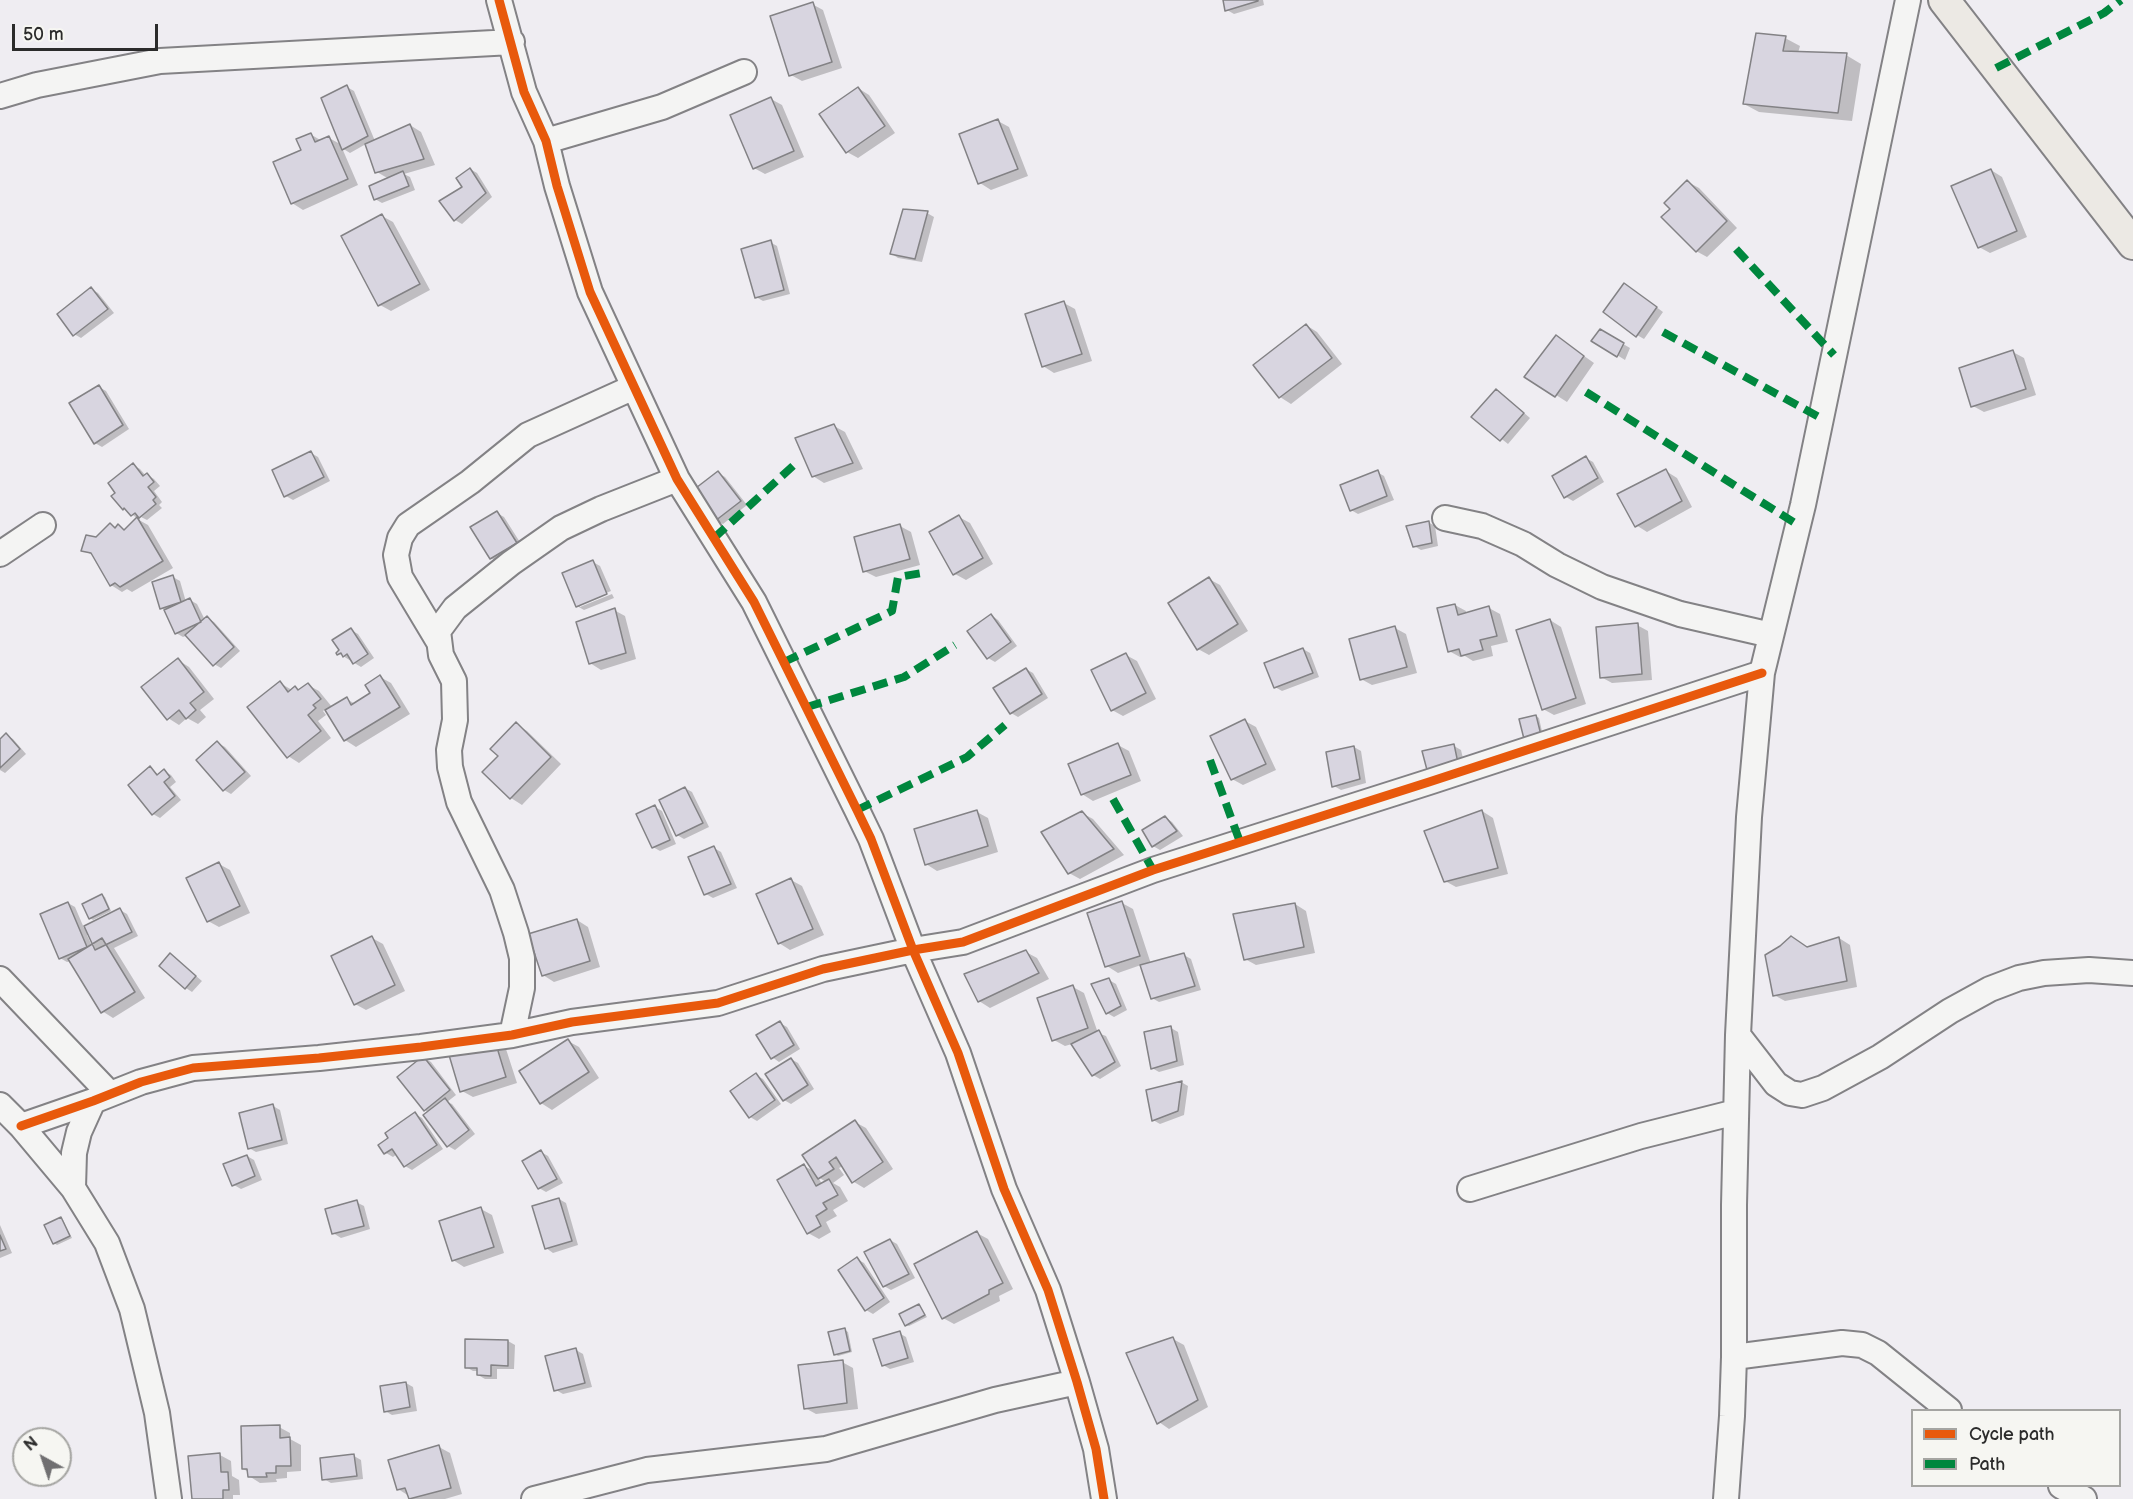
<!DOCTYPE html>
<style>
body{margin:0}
#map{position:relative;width:2133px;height:1499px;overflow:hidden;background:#efedf2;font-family:"Balsamiq Sans",sans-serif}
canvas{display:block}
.legend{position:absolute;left:1911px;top:1409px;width:210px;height:78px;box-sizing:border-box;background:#f6f6f2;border:2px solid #a5a5a2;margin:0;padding:8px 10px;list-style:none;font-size:18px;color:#2b2b2b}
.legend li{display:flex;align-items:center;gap:12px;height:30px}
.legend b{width:30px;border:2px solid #a5a5a2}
.north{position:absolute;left:12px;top:1427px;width:60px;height:60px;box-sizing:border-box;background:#f6f6f2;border:2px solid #a5a5a2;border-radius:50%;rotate:320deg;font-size:16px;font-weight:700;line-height:24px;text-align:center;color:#2b2b2b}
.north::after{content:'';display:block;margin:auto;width:21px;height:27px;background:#706f71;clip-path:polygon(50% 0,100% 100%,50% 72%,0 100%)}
.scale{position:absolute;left:12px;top:24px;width:146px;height:27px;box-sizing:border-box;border:3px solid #2b2b2b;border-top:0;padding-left:8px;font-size:18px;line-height:21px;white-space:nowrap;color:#2b2b2b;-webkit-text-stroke:4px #f6f6f2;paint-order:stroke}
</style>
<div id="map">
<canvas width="2133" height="1499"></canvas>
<ul class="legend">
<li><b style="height:8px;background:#e8590c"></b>Cycle path</li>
<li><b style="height:8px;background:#00873e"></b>Path</li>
</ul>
<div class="north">N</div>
<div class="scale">50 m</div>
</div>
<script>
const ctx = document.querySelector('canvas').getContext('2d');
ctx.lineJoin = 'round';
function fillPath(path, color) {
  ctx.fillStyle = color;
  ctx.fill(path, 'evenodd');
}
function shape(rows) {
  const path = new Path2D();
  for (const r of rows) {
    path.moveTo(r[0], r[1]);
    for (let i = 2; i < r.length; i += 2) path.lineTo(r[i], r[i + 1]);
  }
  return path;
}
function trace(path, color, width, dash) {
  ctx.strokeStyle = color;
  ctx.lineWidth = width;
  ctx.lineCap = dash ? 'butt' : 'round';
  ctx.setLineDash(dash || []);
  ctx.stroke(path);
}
fillPath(shape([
 [1225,0,1263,0,1264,5,1234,14,1227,10],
 [812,4,823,10,842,68,802,81,791,75],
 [1785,38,1800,46,1798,53,1846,55,1861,64,1852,121,1759,112,1744,104],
 [347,87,354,91,375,141,410,125,421,132,435,165,404,174,410,177,415,190,382,203,375,199,389,179,377,172,366,144,350,153,342,148,358,185,303,210,292,203,303,151,310,134,322,141,329,138,342,145],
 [858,88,869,95,895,133,858,158,847,152],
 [771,99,782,105,804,157,765,174,754,168],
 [998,121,1009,127,1028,176,991,190,980,183],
 [470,169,477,173,492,197,462,224,455,220],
 [1991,170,2002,177,2027,237,1990,253,1979,247],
 [1688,182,1699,188,1737,228,1707,257,1696,251,1672,209],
 [927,213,934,217,922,262,898,258,892,254],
 [382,216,393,222,430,290,391,311,380,305],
 [770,242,777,246,790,294,763,301,756,297],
 [91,289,98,293,114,313,81,338,74,334],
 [1632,289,1663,312,1644,339,1637,335],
 [1064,303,1075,309,1092,361,1054,373,1043,366],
 [1306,325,1317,332,1342,364,1291,404,1280,397,1255,365],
 [1601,331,1630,348,1625,360,1593,340],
 [1556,336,1594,363,1567,402,1556,395],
 [2013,352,2024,358,2036,395,1984,412,1973,406],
 [99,387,106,391,129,429,102,447,95,443],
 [1503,395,1530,418,1508,444,1474,417],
 [834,426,845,432,863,469,824,483,813,476],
 [311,453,318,457,330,481,293,500,286,496],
 [1586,458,1593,462,1604,482,1573,501,1566,497],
 [133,465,140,469,146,476,147,475,154,479,160,486,154,491,162,502,159,505,162,508,147,520,141,517,139,520,148,525,173,568,132,592,127,589,122,592,111,585,94,556,83,550,110,525,126,531,138,519,124,508],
 [1666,471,1677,478,1692,507,1647,532,1636,525],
 [1377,472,1384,476,1394,500,1358,514,1351,510],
 [718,473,725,477,747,505,723,524,716,520],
 [497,513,504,517,523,547,498,562,491,558],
 [959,517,970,523,993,564,966,580,955,574],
 [1428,522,1435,526,1438,546,1421,550,1414,546],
 [900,526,911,532,920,565,876,577,864,571],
 [593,562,600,566,611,591,580,604,580,607,612,594,614,598,584,610,577,606],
 [173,577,180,581,186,602,190,600,197,604,205,620,207,618,214,622,240,651,221,668,214,664,188,635,183,637,176,633,165,610,161,608],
 [1209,579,1220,585,1248,631,1209,655,1198,649],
 [1455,605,1466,611,1466,614,1489,608,1500,614,1508,642,1491,646,1493,656,1473,661,1465,656,1460,657,1449,651],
 [614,610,625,616,636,659,601,670,590,663],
 [991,615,998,620,1017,646,995,662,988,658],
 [1550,620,1561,627,1586,704,1554,715,1543,709],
 [1637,625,1648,631,1652,680,1612,683,1601,677],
 [1395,628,1406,634,1417,673,1372,685,1361,679],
 [351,630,358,634,374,658,361,667,338,653],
 [1303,649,1310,653,1319,677,1282,691,1275,687],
 [1126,655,1137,661,1156,699,1123,716,1112,710],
 [178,660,189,667,214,699,200,710,206,717,198,724,187,718,179,725,168,718],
 [1026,669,1033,673,1048,698,1018,717,1011,713],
 [380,677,391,683,410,714,356,747,345,740,326,709,323,711,326,715,318,721,331,738,299,763,288,756,280,683,292,690,295,688,300,691,308,685,319,691,332,707,347,699,355,704,372,694],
 [1536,716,1539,718,1543,736,1525,738],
 [1245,721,1256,727,1276,770,1243,785,1232,779],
 [516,724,527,731,561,764,522,805,511,798,484,772,500,756],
 [6,735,13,739,26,754,5,773,0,770,0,740],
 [218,743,225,747,251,776,231,794,224,790],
 [1118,745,1129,751,1141,781,1093,801,1082,794],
 [1454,746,1461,750,1465,767,1428,770],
 [1354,747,1361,751,1366,783,1341,790,1334,786],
 [150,768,159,775,164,771,171,775,176,782,170,787,181,800,160,818,153,814],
 [685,788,692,792,709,827,684,839,677,835],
 [655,807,662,811,676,844,660,851,653,847],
 [1482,811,1493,818,1508,874,1456,887,1445,881],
 [977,812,988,818,998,852,937,871,926,864],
 [1082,813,1093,819,1124,855,1080,879,1069,873],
 [1165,817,1172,822,1183,836,1160,850,1153,846],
 [714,848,721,852,737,888,713,898,706,894],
 [219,864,230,870,250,913,219,927,208,921],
 [791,880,802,886,824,935,790,950,779,943],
 [102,895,105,897,111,911,93,920,90,918],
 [68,903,75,907,84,928,120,910,127,914,138,936,114,948,145,998,113,1018,102,1011,71,961,67,962,60,958],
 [89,934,94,945,92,946,87,935],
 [1122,903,1133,909,1151,964,1184,955,1191,959,1201,990,1159,1002,1152,998,1141,965,1118,973,1107,966],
 [1295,904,1306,911,1315,953,1256,965,1245,959],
 [577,920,588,927,600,967,554,982,543,975],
 [1792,937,1808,948,1839,938,1850,945,1857,987,1785,1001,1774,995,1781,947],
 [372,938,383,944,405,991,366,1010,355,1004],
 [1026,952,1037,958,1049,979,990,1008,979,1001],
 [171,955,202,981,192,992,186,988],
 [1109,980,1116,984,1127,1010,1114,1017,1107,1013],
 [1073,987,1084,993,1098,1033,1106,1036,1121,1066,1100,1079,1093,1075,1072,1044,1065,1046,1054,1040],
 [780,1023,787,1027,800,1049,779,1062,772,1057],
 [1171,1028,1178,1032,1184,1065,1159,1072,1152,1068],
 [568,1041,579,1047,599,1078,552,1110,541,1103,521,1072],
 [495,1042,506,1049,517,1083,473,1097,462,1091],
 [424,1058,431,1062,456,1095,447,1102,452,1104,475,1134,455,1150,448,1146,429,1113,425,1110],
 [791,1059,798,1063,814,1089,791,1104,784,1100],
 [756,1075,763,1079,781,1104,757,1121,750,1117],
 [1181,1082,1188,1086,1184,1115,1160,1124,1153,1120],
 [273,1106,280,1110,288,1144,256,1152,249,1148],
 [415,1114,422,1118,443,1149,412,1170,405,1166,397,1154,393,1157,386,1153],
 [855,1122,866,1128,893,1169,864,1188,854,1182,843,1166,839,1168,844,1175,833,1183,840,1187,848,1201,833,1210,837,1216,826,1222,831,1232,819,1239,808,1233,804,1166,816,1172],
 [818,1177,826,1182,822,1184],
 [541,1152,548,1156,563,1183,546,1192,539,1188],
 [247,1156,254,1160,262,1180,241,1189,234,1185],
 [559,1199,566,1203,578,1245,553,1253,546,1248],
 [356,1202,364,1206,370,1229,341,1238,333,1233],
 [481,1209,492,1215,504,1253,464,1267,453,1260],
 [60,1218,63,1220,72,1238,57,1245,54,1243],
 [0,1225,12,1253,0,1258],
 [977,1233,988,1239,1013,1289,999,1296,1000,1301,954,1324,943,1318],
 [890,1240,897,1244,915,1278,891,1290,884,1286],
 [857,1259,864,1263,890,1302,873,1314,866,1310],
 [919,1306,927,1317,909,1326,906,1325],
 [845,1330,848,1332,852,1352,838,1356,835,1354],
 [899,1333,906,1337,914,1362,890,1369,883,1365],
 [1173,1339,1184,1345,1208,1407,1169,1429,1159,1422],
 [508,1341,515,1345,514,1369,497,1369,497,1379,485,1379,478,1375,479,1371,473,1371,466,1367],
 [576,1350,583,1354,592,1387,563,1394,556,1390],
 [842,1362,853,1368,858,1409,816,1414,805,1408],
 [406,1383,413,1387,417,1411,392,1415,385,1411],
 [279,1427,290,1433,290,1439,301,1445,301,1471,287,1472,287,1478,276,1479,277,1482,260,1483,249,1476,249,1472,243,1469],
 [439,1447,450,1453,462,1494,445,1499,410,1499,409,1496,398,1489],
 [220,1455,231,1461,232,1476,239,1480,240,1495,233,1495,233,1499,193,1499],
 [354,1456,361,1460,363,1479,331,1483,324,1479]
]), '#0003');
const building = shape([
 [1223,0,1258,0,1258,1,1225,11,1223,0],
 [813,2,832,62,789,76,770,16,813,2],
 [1756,33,1786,36,1783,51,1847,53,1838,113,1743,104,1756,33],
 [347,85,368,136,342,150,321,98,347,85],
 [858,87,885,126,846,153,819,114,858,87],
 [771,97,794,151,753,169,730,115,771,97],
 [998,119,1018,169,978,184,959,134,998,119],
 [410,124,424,159,375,173,365,144,410,124],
 [311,133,315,142,329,136,348,179,291,204,273,162,301,150,296,139,311,133],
 [470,168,486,193,454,221,439,201,462,187,456,178,470,168],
 [1991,169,2017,231,1978,248,1951,186,1991,169],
 [403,171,409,186,374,200,369,186,403,171],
 [1687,180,1727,221,1696,252,1661,217,1670,209,1664,203,1687,180],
 [903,209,928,211,915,259,890,254,903,209],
 [382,214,420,284,378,306,341,236,382,214],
 [771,240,784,290,755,298,741,249,771,240],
 [1624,283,1657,307,1636,337,1603,312,1624,283],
 [91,287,108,309,73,336,57,314,91,287],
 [1064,301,1082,354,1042,367,1025,314,1064,301],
 [1306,324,1332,358,1279,398,1253,365,1306,324],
 [1600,329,1624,343,1617,357,1591,341,1600,329],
 [1556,335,1584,356,1555,397,1524,377,1556,335],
 [2013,350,2026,389,1971,407,1959,368,2013,350],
 [99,385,123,425,94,444,69,403,99,385],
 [1496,389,1524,413,1500,441,1471,417,1496,389],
 [834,424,853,463,812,477,795,438,834,424],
 [311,451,324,477,284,497,272,470,311,451],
 [1586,456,1598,478,1564,498,1552,476,1586,456],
 [133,463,143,476,147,473,154,482,148,487,156,497,153,500,156,504,139,518,135,513,131,516,124,508,123,510,111,496,115,493,108,483,133,463],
 [1666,469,1682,501,1635,527,1617,494,1666,469],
 [1378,470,1387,496,1350,511,1340,485,1378,470],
 [718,471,741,501,715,521,692,491,718,471],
 [497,511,517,543,490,559,470,527,497,511],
 [959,515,983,558,953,575,929,532,959,515],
 [137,517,163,561,120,587,115,583,110,586,91,553,81,551,86,535,96,537,110,523,115,528,118,524,124,530,137,517],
 [1429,521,1432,543,1413,547,1406,526,1429,521],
 [900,524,910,559,863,572,854,537,900,524],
 [593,560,607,594,576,607,562,573,593,560],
 [173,575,181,602,160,609,152,582,173,575],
 [1209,577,1238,624,1197,650,1168,603,1209,577],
 [190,598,201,622,175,634,164,610,190,598],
 [1455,604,1458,615,1489,606,1497,636,1480,640,1483,650,1461,656,1459,649,1448,652,1437,608,1455,604],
 [615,608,626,653,589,664,576,622,615,608],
 [991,614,1011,642,987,659,967,631,991,614],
 [207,616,234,647,213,666,185,635,207,616],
 [1550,619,1576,698,1542,710,1516,630,1550,619],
 [1638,623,1642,674,1600,678,1596,627,1638,623],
 [1395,626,1407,667,1360,680,1349,639,1395,626],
 [351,628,368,654,353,664,347,654,343,657,341,653,337,655,336,653,339,650,332,640,351,628],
 [1303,648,1313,673,1274,688,1264,663,1303,648],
 [1126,653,1146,693,1111,711,1091,670,1126,653],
 [178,658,204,692,190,703,196,710,186,719,179,710,167,720,141,687,178,658],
 [1026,668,1042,694,1010,714,993,688,1026,668],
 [380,675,400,707,344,741,325,710,347,697,351,705,370,693,365,685,380,675],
 [280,681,288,692,295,686,298,690,308,683,321,699,313,705,316,708,308,715,321,731,287,758,247,707,280,681],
 [1536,715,1541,735,1524,739,1519,719,1536,715],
 [1245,719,1266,764,1231,780,1210,736,1245,719],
 [516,722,551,757,510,799,482,772,498,756,490,749,516,722],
 [6,733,20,749,0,768,0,739,6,733],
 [217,741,245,772,223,791,196,760,217,741],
 [1118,743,1131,775,1081,795,1068,764,1118,743],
 [1454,744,1458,763,1427,770,1422,751,1454,744],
 [1354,746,1360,779,1332,787,1326,752,1354,746],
 [150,766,157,775,164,769,170,777,164,782,175,796,152,815,128,785,150,766],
 [685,787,703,823,676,836,659,800,685,787],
 [655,805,670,840,652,848,636,814,655,805],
 [977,810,988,846,925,865,914,829,977,810],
 [1482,810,1498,868,1444,882,1424,831,1482,810],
 [1082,811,1114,849,1068,874,1041,832,1082,811],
 [1165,816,1177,831,1152,847,1142,830,1165,816],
 [714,846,731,884,704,895,688,857,714,846],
 [219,862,240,906,207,922,186,878,219,862],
 [791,878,813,929,778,944,756,894,791,878],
 [102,894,109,909,89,919,82,904,102,894],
 [1122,901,1140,956,1105,967,1087,913,1122,901],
 [68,902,87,947,59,959,40,914,68,902],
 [1295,903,1304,947,1244,960,1233,914,1295,903],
 [120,908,132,932,95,950,84,926,120,908],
 [577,919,590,961,542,976,528,934,577,919],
 [372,936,395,985,354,1005,331,956,372,936],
 [1791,936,1807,947,1839,937,1847,981,1773,996,1765,955,1780,946,1791,936],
 [102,938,135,992,101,1013,68,959,102,938],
 [1026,950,1039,973,978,1002,964,974,1026,950],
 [170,953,196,976,185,989,159,966,170,953],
 [1184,953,1195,986,1151,999,1140,965,1184,953],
 [1109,978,1121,1006,1106,1014,1091,984,1109,978],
 [1073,985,1088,1028,1052,1041,1037,998,1073,985],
 [780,1021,794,1045,771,1059,756,1035,780,1021],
 [1171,1026,1177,1061,1151,1069,1144,1032,1171,1026],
 [1099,1030,1115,1062,1092,1076,1071,1044,1099,1030],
 [568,1039,589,1072,540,1104,519,1071,568,1039],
 [495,1041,506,1077,460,1092,449,1055,495,1041],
 [423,1056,450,1090,424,1111,397,1077,423,1056],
 [791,1058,808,1085,783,1101,765,1074,791,1058],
 [756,1073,775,1100,749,1118,730,1091,756,1073],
 [1182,1081,1178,1111,1152,1121,1146,1090,1182,1081],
 [445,1098,469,1130,447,1147,423,1115,445,1098],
 [273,1104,282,1140,248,1149,239,1113,273,1104],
 [415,1112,437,1145,404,1167,392,1149,384,1154,378,1145,388,1138,385,1133,415,1112],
 [855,1120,883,1162,852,1183,836,1157,829,1162,834,1169,818,1179,802,1155,855,1120],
 [541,1150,557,1179,538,1189,522,1161,541,1150],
 [247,1155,255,1176,232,1186,223,1164,247,1155],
 [804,1164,816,1186,829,1179,838,1195,823,1203,827,1209,816,1216,821,1226,807,1234,777,1180,804,1164],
 [559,1198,572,1241,545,1249,532,1206,559,1198],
 [357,1200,364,1226,332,1234,325,1209,357,1200],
 [481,1207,494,1247,452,1261,439,1221,481,1207],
 [61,1217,70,1236,53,1244,44,1225,61,1217],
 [977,1231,1003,1283,989,1290,989,1294,942,1319,914,1264,977,1231],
 [0,1235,6,1249,0,1251,0,1235],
 [890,1239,909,1274,883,1287,864,1252,890,1239],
 [857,1257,884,1298,865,1311,838,1270,857,1257],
 [919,1304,925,1315,905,1326,899,1314,919,1304],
 [845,1328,850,1351,834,1355,828,1332,845,1328],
 [900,1331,908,1358,882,1366,873,1339,900,1331],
 [1173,1337,1198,1400,1157,1424,1126,1353,1173,1337],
 [465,1339,508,1340,508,1366,491,1365,491,1376,477,1375,477,1368,465,1368,465,1339],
 [576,1348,585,1383,554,1391,545,1356,576,1348],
 [843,1360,847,1403,804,1409,798,1365,843,1360],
 [406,1382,410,1407,384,1412,380,1386,406,1382],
 [280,1425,280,1438,290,1437,291,1466,276,1466,276,1473,266,1473,267,1477,248,1477,247,1469,242,1469,241,1426,280,1425],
 [439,1445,451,1488,409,1499,405,1488,397,1490,388,1460,439,1445],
 [220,1453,221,1472,228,1472,229,1490,223,1490,223,1499,192,1499,188,1456,220,1453],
 [354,1454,357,1476,322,1480,320,1458,354,1454]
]);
fillPath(building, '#d8d5e0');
trace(building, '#838285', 1.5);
const minor = shape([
 [499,0,524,92,546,141,557,186,590,292,677,479,754,602,857,810,871,839,913,950,958,1053,1004,1189,1048,1290,1077,1382,1096,1449,1104,1499],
 [0,96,37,85,160,61,512,42],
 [546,141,662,107,744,72],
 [1445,518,1482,526,1523,544,1557,565,1602,587,1680,614,1771,635],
 [0,554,43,525],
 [439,642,400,577,396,555,400,538,408,525,470,482,528,435,634,387],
 [0,979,110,1094],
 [512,1035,522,988,522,958,516,933,502,890,459,802,450,767,449,750,455,720,454,681,441,655,438,631,455,608,511,563,561,528,601,509,677,479],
 [1738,1035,1776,1084,1790,1093,1802,1095,1823,1088,1880,1057,1950,1011,1990,989,2019,978,2044,973,2089,970,2133,973],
 [0,1105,21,1126,73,1188,107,1243,132,1309,157,1413,169,1499],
 [21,1126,93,1101,141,1082,193,1068,319,1058,421,1047,512,1035,572,1022,718,1003,823,969,913,950,963,942,1153,870,1429,782,1762,673],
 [73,1188,74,1153,79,1132,93,1101],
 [1470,1189,1641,1136,1736,1112],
 [1734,1357,1842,1343,1862,1345,1878,1353,1949,1410],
 [2061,1486,2084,1499],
 [534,1499,647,1470,826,1449,995,1400,1077,1382],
 [1726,1499,1732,1416,1734,1357,1734,1205,1738,1035,1749,817,1762,673,1803,505,1908,0]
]);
const major = shape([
 [1944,0,2133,244]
]);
trace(minor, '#838285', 28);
trace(major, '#838285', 34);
trace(minor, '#f4f4f3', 24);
trace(major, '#ece9e4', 30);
trace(shape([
 [1996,68,2104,13,2121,0],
 [1736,249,1834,355],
 [1663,332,1821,418],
 [1586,392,1798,525],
 [714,538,794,465],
 [784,662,892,611,898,577,922,573],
 [807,707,904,677,955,645],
 [1210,760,1240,842],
 [1113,799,1153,870],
 [857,810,967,757,1005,725]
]), '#00873e', 8, [15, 8]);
trace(shape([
 [499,0,524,92,546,141,557,186,590,292,677,479,754,602,857,810,871,839,913,950,958,1053,1004,1189,1048,1290,1077,1382,1096,1449,1104,1499],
 [21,1126,93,1101,141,1082,193,1068,319,1058,421,1047,512,1035,572,1022,718,1003,823,969,913,950,963,942,1153,870,1429,782,1762,673]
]), '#e8590c', 9);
</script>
